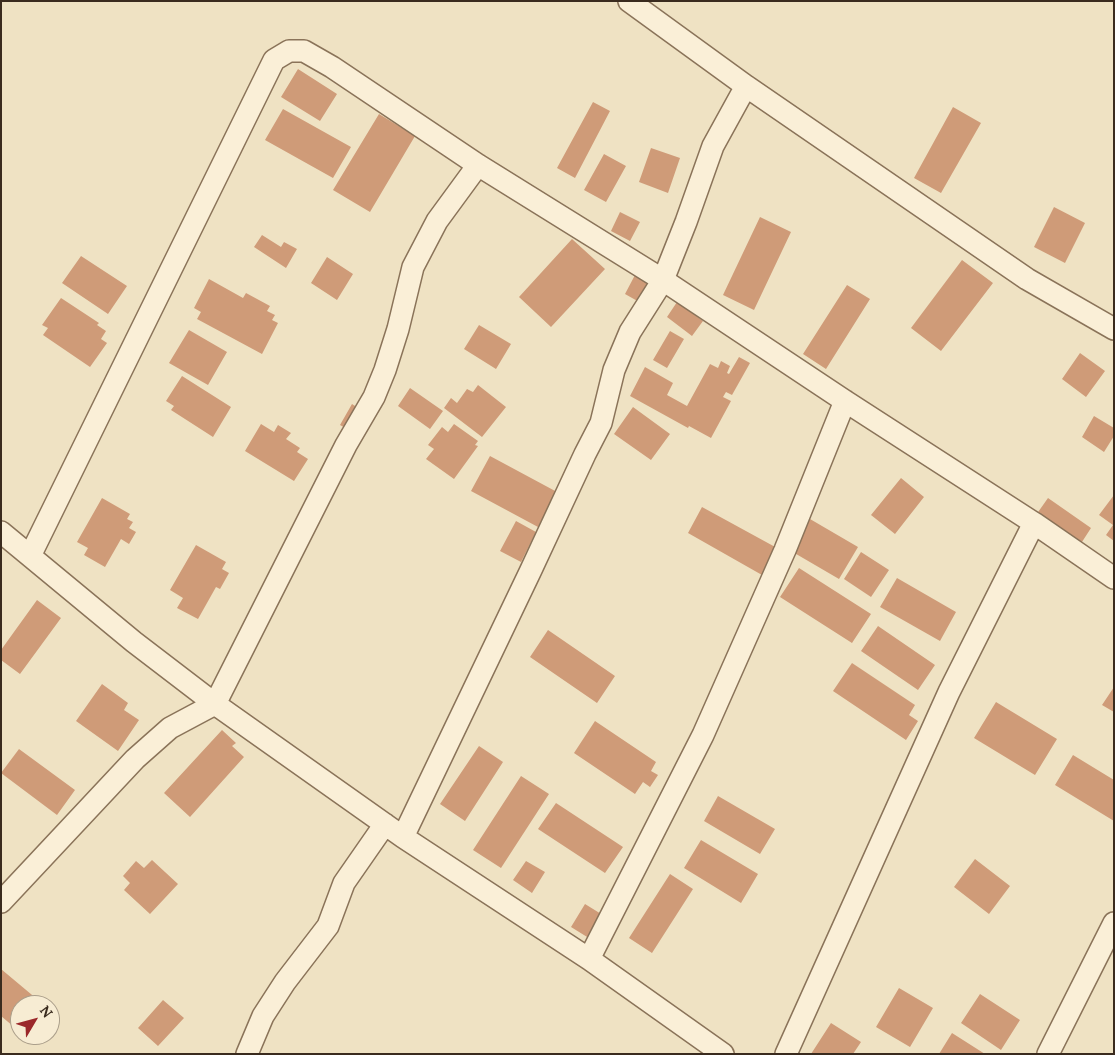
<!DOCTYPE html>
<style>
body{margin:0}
#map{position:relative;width:1115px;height:1055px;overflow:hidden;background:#efe2c3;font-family:Lora,serif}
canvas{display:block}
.frame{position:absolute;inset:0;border:2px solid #3a2b1e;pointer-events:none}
.north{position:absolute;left:10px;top:995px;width:50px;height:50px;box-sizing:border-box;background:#f7ecd3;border:1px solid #ab9f8b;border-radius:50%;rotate:53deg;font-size:14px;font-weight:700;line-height:20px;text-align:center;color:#3a2b1e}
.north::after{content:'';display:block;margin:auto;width:18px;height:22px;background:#9b282a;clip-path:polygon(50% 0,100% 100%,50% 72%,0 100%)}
</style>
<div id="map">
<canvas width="1115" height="1055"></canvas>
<div class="frame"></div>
<div class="north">N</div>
</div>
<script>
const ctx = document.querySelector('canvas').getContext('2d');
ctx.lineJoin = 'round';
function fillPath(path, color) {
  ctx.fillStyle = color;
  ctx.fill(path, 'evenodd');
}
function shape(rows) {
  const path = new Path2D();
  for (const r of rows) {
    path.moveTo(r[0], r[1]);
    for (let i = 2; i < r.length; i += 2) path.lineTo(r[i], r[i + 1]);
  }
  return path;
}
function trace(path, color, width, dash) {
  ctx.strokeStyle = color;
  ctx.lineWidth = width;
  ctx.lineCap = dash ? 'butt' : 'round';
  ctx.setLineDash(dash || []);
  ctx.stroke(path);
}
fillPath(shape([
 [298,69,337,94,320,121,281,97],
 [593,102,610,111,575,178,557,168],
 [953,107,981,123,941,193,914,178],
 [283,109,351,147,333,178,265,140],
 [379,114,415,136,370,212,333,190],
 [651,148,680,158,668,193,639,182],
 [604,154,626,166,606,202,584,190],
 [1054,207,1085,223,1065,263,1034,247],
 [620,212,640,222,630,241,611,231],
 [760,217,791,232,754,310,723,295],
 [262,235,281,247,284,242,297,249,286,268,254,247],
 [572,239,605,269,551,327,519,297],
 [81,256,127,286,108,314,62,283],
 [327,257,353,274,337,300,311,283],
 [962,260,993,283,941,351,911,328],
 [635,275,652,284,641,303,625,294],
 [209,279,243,298,246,293,270,306,267,311,275,315,272,320,278,323,262,354,197,319,201,312,194,308],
 [847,285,870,299,826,369,803,354],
 [61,298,99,323,97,325,106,331,101,339,107,343,90,367,43,335,48,328,42,325],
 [677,302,703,321,692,336,667,317],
 [479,325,511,344,496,369,464,349],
 [189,330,227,352,208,385,169,363],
 [670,331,684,339,667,368,653,360],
 [1080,353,1105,371,1086,397,1062,379],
 [739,357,750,363,732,395,726,392,723,397,731,401,711,438,689,426,688,428,630,396,645,367,673,383,667,395,687,406,710,364,718,368,721,361,730,366,727,373,729,374],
 [182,376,231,407,213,437,171,410,174,406,166,401],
 [478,385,506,407,482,437,444,408,451,398,457,403,467,389,473,392],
 [410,388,443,411,430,429,398,406],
 [352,404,366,413,354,433,340,425],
 [633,407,670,434,651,460,614,434],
 [1094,416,1114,428,1114,436,1104,452,1082,437],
 [261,424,274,432,278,425,291,433,286,439,300,448,297,452,308,459,294,481,245,451],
 [454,424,478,441,475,445,478,446,454,479,426,459,434,449,428,445,442,427,448,432],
 [490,456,557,492,538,527,471,491],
 [901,478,924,497,895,534,871,515],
 [1114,495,1114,541,1106,535,1113,525,1099,515],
 [102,498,130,514,127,519,133,522,129,528,136,532,129,544,121,539,105,567,84,555,88,548,77,542],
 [1048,498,1091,528,1080,545,1036,515],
 [702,507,777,548,762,575,688,533],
 [810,519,858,547,839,579,791,551],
 [516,521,536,532,521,562,500,551],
 [196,545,226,562,222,569,229,573,220,589,216,587,198,619,177,608,183,598,170,590],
 [861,552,889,570,871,597,844,579],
 [799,568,871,614,852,643,780,597],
 [897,578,956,612,940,641,880,607],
 [37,600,61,618,20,674,1,660,1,650],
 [878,626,935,665,918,690,861,651],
 [548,630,615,676,597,703,530,657],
 [852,663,915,705,909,715,918,721,906,740,833,691],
 [102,684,128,703,124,710,139,720,118,751,76,721],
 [1114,687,1114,712,1102,705],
 [996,702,1057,739,1035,775,974,738],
 [595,721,656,762,651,771,658,775,650,787,643,782,635,794,574,753],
 [222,730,236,743,232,746,244,757,190,817,164,793],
 [479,746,503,762,465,821,440,804],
 [19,749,75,790,57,815,1,773],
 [1073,755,1114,780,1114,821,1055,785],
 [521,776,549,794,501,868,473,850],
 [718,796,775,829,760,854,704,821],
 [556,803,623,847,605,873,538,829],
 [701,840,758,874,741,903,684,868],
 [975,859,1010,886,989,914,954,887],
 [152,860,178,884,150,914,124,890,130,883,123,876,136,861,144,868],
 [526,861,545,872,532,893,513,880],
 [670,874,693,889,652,953,629,938],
 [585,904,606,917,592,940,571,927],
 [1,969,44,1005,20,1005,20,1032,1,1016],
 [899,988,933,1008,910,1047,876,1027],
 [980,994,1020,1020,1001,1050,961,1023],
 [163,1000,184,1018,158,1046,138,1028],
 [831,1023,861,1042,853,1054,811,1054],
 [952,1033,985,1054,939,1054]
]), '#cf9b78');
const street = shape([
 [629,1,746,86,1027,279,1114,329],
 [1,532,134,642,215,704,403,837,589,959,723,1054],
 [30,556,274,60,289,51,304,51,332,67,478,165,663,280,845,401,1034,523,1114,578],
 [403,837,530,572,585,454,601,423,614,370,630,332,663,280,686,222,713,146,746,86],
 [1,902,135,759,170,728,215,704,346,445,374,397,385,370,398,329,413,267,437,221,478,165],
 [589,959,703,735,785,550,845,401],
 [247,1054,263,1016,285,982,328,926,344,883,385,824],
 [786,1054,949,692,1034,523],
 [1048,1054,1114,923]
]);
trace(street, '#8a7359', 24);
trace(street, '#faefd7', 21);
</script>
